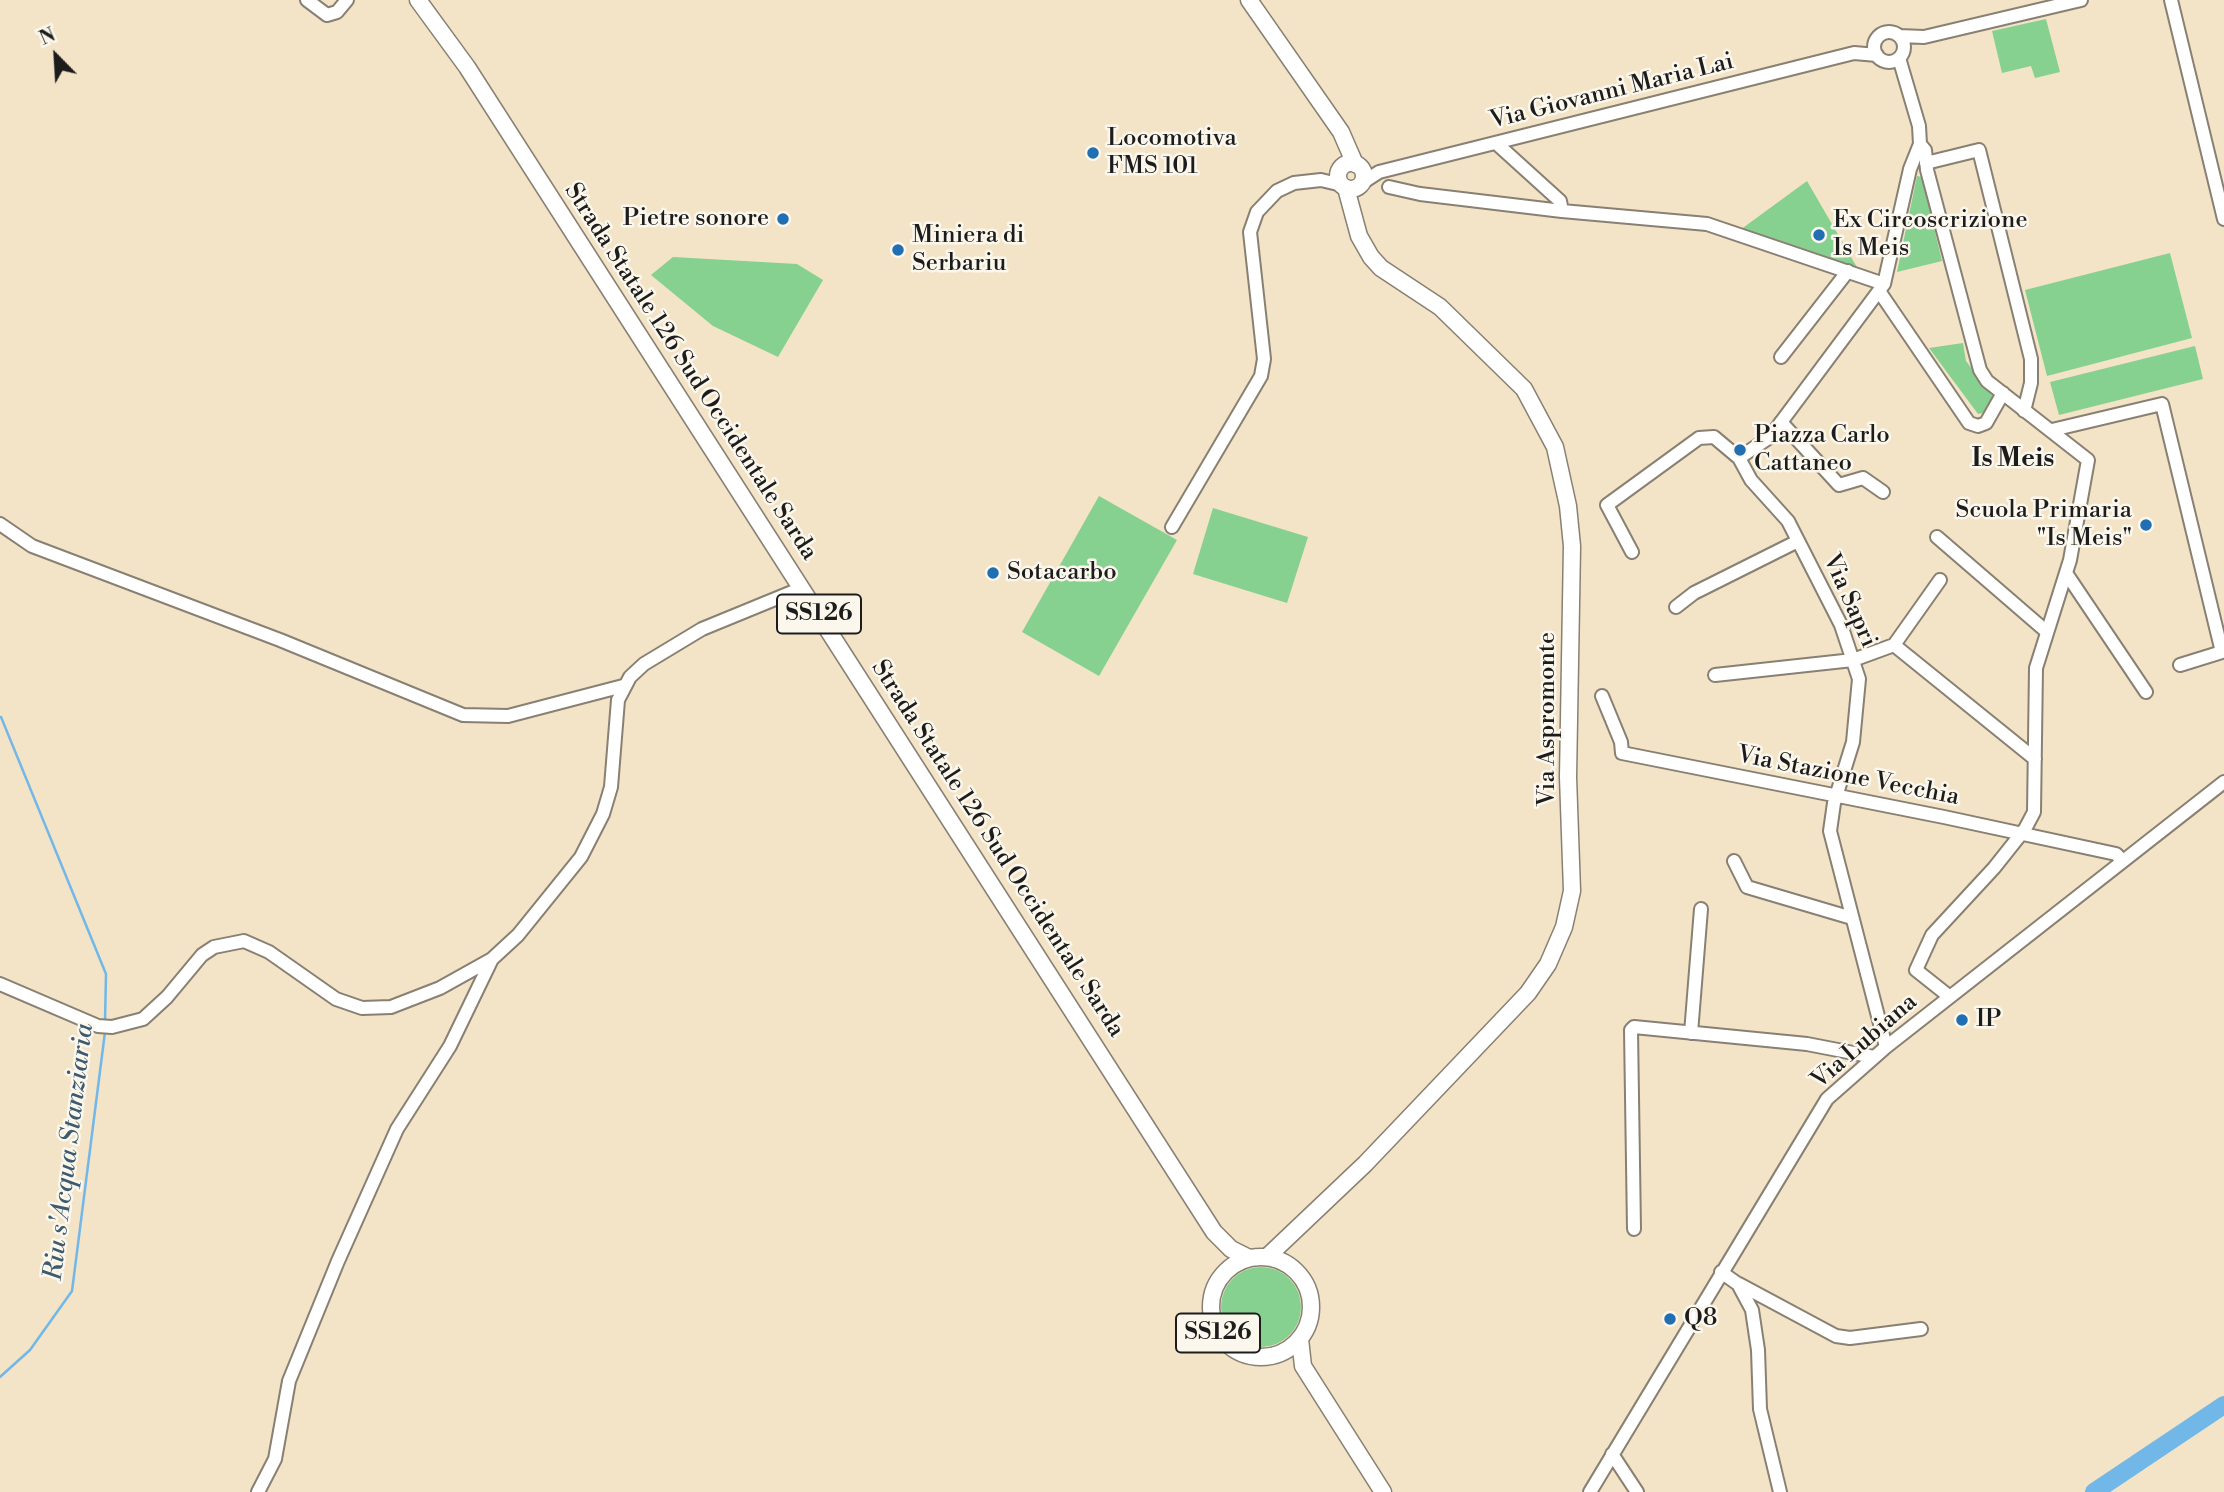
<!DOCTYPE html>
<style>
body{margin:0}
#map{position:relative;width:2224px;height:1492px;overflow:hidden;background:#f3e3c7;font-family:"Libre Bodoni",serif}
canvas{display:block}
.north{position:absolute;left:21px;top:21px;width:70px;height:70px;-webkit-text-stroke:5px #fbf7ec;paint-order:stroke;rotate:336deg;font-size:19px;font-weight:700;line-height:28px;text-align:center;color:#1c1c1c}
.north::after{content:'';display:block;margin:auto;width:24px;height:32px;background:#1c1c1c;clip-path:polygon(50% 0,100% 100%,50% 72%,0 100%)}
</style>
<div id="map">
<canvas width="2224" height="1492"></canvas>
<div class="north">N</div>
</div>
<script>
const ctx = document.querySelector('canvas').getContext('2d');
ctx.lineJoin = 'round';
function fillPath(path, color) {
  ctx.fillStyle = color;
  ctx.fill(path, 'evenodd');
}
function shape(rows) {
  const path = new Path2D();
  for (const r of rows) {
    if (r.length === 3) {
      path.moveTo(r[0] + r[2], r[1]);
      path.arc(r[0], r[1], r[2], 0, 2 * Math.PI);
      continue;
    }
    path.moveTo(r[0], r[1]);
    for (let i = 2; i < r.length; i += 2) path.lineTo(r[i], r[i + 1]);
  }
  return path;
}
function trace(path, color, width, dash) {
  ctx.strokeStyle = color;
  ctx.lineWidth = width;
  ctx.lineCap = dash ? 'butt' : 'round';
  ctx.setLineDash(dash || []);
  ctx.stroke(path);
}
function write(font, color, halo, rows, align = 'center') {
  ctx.font = font + ' "Libre Bodoni",serif';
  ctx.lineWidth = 5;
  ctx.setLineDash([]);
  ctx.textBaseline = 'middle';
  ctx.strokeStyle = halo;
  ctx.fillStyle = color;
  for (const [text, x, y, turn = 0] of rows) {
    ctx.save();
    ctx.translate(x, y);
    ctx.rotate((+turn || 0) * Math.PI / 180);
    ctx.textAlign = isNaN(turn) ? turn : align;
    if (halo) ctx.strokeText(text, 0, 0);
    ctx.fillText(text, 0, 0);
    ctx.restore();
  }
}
fillPath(shape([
 [2046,19,2060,72,2035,78,2031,66,2002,73,1992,31],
 [1917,176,1922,177,1942,261,1897,272],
 [1807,181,1858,269,1740,230],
 [2170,253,2192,338,2047,376,2025,290],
 [673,257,797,264,823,280,778,357,713,326,651,275],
 [1963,343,1966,361,1994,398,1983,413,1978,414,1929,348],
 [2195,346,2203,379,2059,415,2050,382],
 [1099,496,1177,540,1099,676,1022,632],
 [1213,508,1308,537,1287,603,1193,574],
 [1261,1307,40]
]), '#86d18f');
trace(shape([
 [1,717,106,974,105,1022],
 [0,1377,30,1350,72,1291,105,1032]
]), '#71b8e9', 2.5);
trace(shape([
 [2094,1492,2224,1405]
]), '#71b8e9', 18);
const minor = shape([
 [307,0,327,15,337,12,347,0],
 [2171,0,2224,219],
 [1889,47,15],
 [1899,36,1924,37,2081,0],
 [1496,143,1560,201,1562,211,1707,224,1884,284],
 [1920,144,1925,150,1927,170,1980,370,1987,381,2088,460,2070,560,2036,668,2034,812,2025,829,1994,868,1932,935,1916,970,1950,997],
 [1926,163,1979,150,2031,359,2031,383,2024,411],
 [1362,183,1379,172,1854,53,1877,55],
 [1389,187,1420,194,1562,211],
 [1879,291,1969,423,1978,426,1986,423,2003,393],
 [1781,357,1848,271],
 [1781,422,1839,485,1863,478,1883,492],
 [2052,430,2162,404,2222,652,2180,665],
 [0,524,32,546,280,640,463,715,508,716,623,686],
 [1172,527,1261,376,1264,359,1250,232,1257,212,1277,191,1294,183,1321,180,1342,185],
 [1937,537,2047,632],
 [1632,552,1607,505,1699,438,1714,437,1739,458],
 [2066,573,2146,692],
 [1676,607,1694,593,1798,541],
 [1894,645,2035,759],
 [1715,675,1853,660,1894,645,1940,580],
 [1602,696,1621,742,1622,753,1944,817,2116,854,2123,861],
 [1734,861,1747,887,1852,918],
 [0,984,98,1026,112,1027,143,1019,167,997,202,955,214,947,244,941,269,952,336,999,362,1008,391,1007,440,988,492,959,518,935,581,857,603,814,611,787,618,700,630,677,644,664,702,629,802,588],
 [1691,1033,1701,909],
 [1886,1047,1830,831,1834,803,1853,742,1859,679,1841,625,1788,521,1751,480,1739,458,1770,437,1884,284,1910,169,1920,144,1919,126,1899,58],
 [1634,1229,1631,1030,1634,1027,1807,1044,1874,1057],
 [1721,1272,1738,1284,1752,1310,1758,1350,1760,1409,1780,1492],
 [1739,1284,1836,1336,1850,1338,1921,1329],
 [1612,1454,1637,1492],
 [258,1492,275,1459,289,1381,338,1261,397,1129,450,1046,492,959],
 [1590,1492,1827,1099,1886,1047,2224,782]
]);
const major = shape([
 [418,0,467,67,1214,1232,1231,1249,1249,1258],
 [1249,0,1341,132,1355,164],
 [1351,176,13],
 [1261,1307,50],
 [1267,1257,1365,1164,1528,993,1548,964,1564,927,1572,891,1568,777,1572,546,1568,506,1555,447,1524,389,1440,307,1381,268,1371,257,1359,236,1346,188],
 [1300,1339,1303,1366,1383,1492]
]);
trace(minor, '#888072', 16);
trace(major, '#888072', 19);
trace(minor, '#fff', 12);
trace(major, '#fff', 16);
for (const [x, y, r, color] of [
 [1093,153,7,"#1f6fb2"],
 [783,219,7,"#1f6fb2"],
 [1819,235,7,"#1f6fb2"],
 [898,250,7,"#1f6fb2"],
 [1740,450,7,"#1f6fb2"],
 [2146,525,7,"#1f6fb2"],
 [993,573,7,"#1f6fb2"],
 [1962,1020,7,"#1f6fb2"],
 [1670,1319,7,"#1f6fb2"]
]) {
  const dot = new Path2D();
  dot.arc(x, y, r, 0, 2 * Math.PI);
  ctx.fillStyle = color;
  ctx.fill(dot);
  trace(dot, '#fbf7ec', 2.5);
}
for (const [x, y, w] of [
 [819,614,84],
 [1218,1333,84]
]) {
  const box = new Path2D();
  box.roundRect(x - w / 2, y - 19.5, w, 39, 5);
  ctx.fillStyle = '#fbf7ec';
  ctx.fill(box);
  trace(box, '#1c1c1c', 2);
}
write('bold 23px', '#1c1c1c', null, [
 ["SS126",819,614],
 ["SS126",1218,1333]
]);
write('24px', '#1c1c1c', '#fbf7ec', [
 ["Via Giovanni Maria Lai",1612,92,-14],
 ["Strada Statale 126 Sud Occidentale Sarda",690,372,57],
 ["Via Sapri",1849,601,66],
 ["Via Aspromonte",1548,719,-90],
 ["Via Stazione Vecchia",1848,777,11],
 ["Strada Statale 126 Sud Occidentale Sarda",997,849,57],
 ["Via Lubiana",1865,1042,-41]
]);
write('24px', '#1c1c1c', '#fbf7ec', [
 ["Locomotiva",1107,139],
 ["FMS 101",1107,167],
 ["Pietre sonore",769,219,"right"],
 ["Ex Circoscrizione",1833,221],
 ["Is Meis",1833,249],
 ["Miniera di",912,236],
 ["Serbariu",912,264],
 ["Piazza Carlo",1754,436],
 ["Cattaneo",1754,464],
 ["Scuola Primaria",2132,511,"right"],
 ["\"Is Meis\"",2132,539,"right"],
 ["Sotacarbo",1007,573],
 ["IP",1976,1020],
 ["Q8",1684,1319]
], 'left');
write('bold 26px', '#1c1c1c', '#fbf7ec', [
 ["Is Meis",2013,460]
]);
write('italic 26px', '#3e5a6e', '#fbf7ec', [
 ["Riu s'Acqua Stanziaria",70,1152,-83]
]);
</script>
